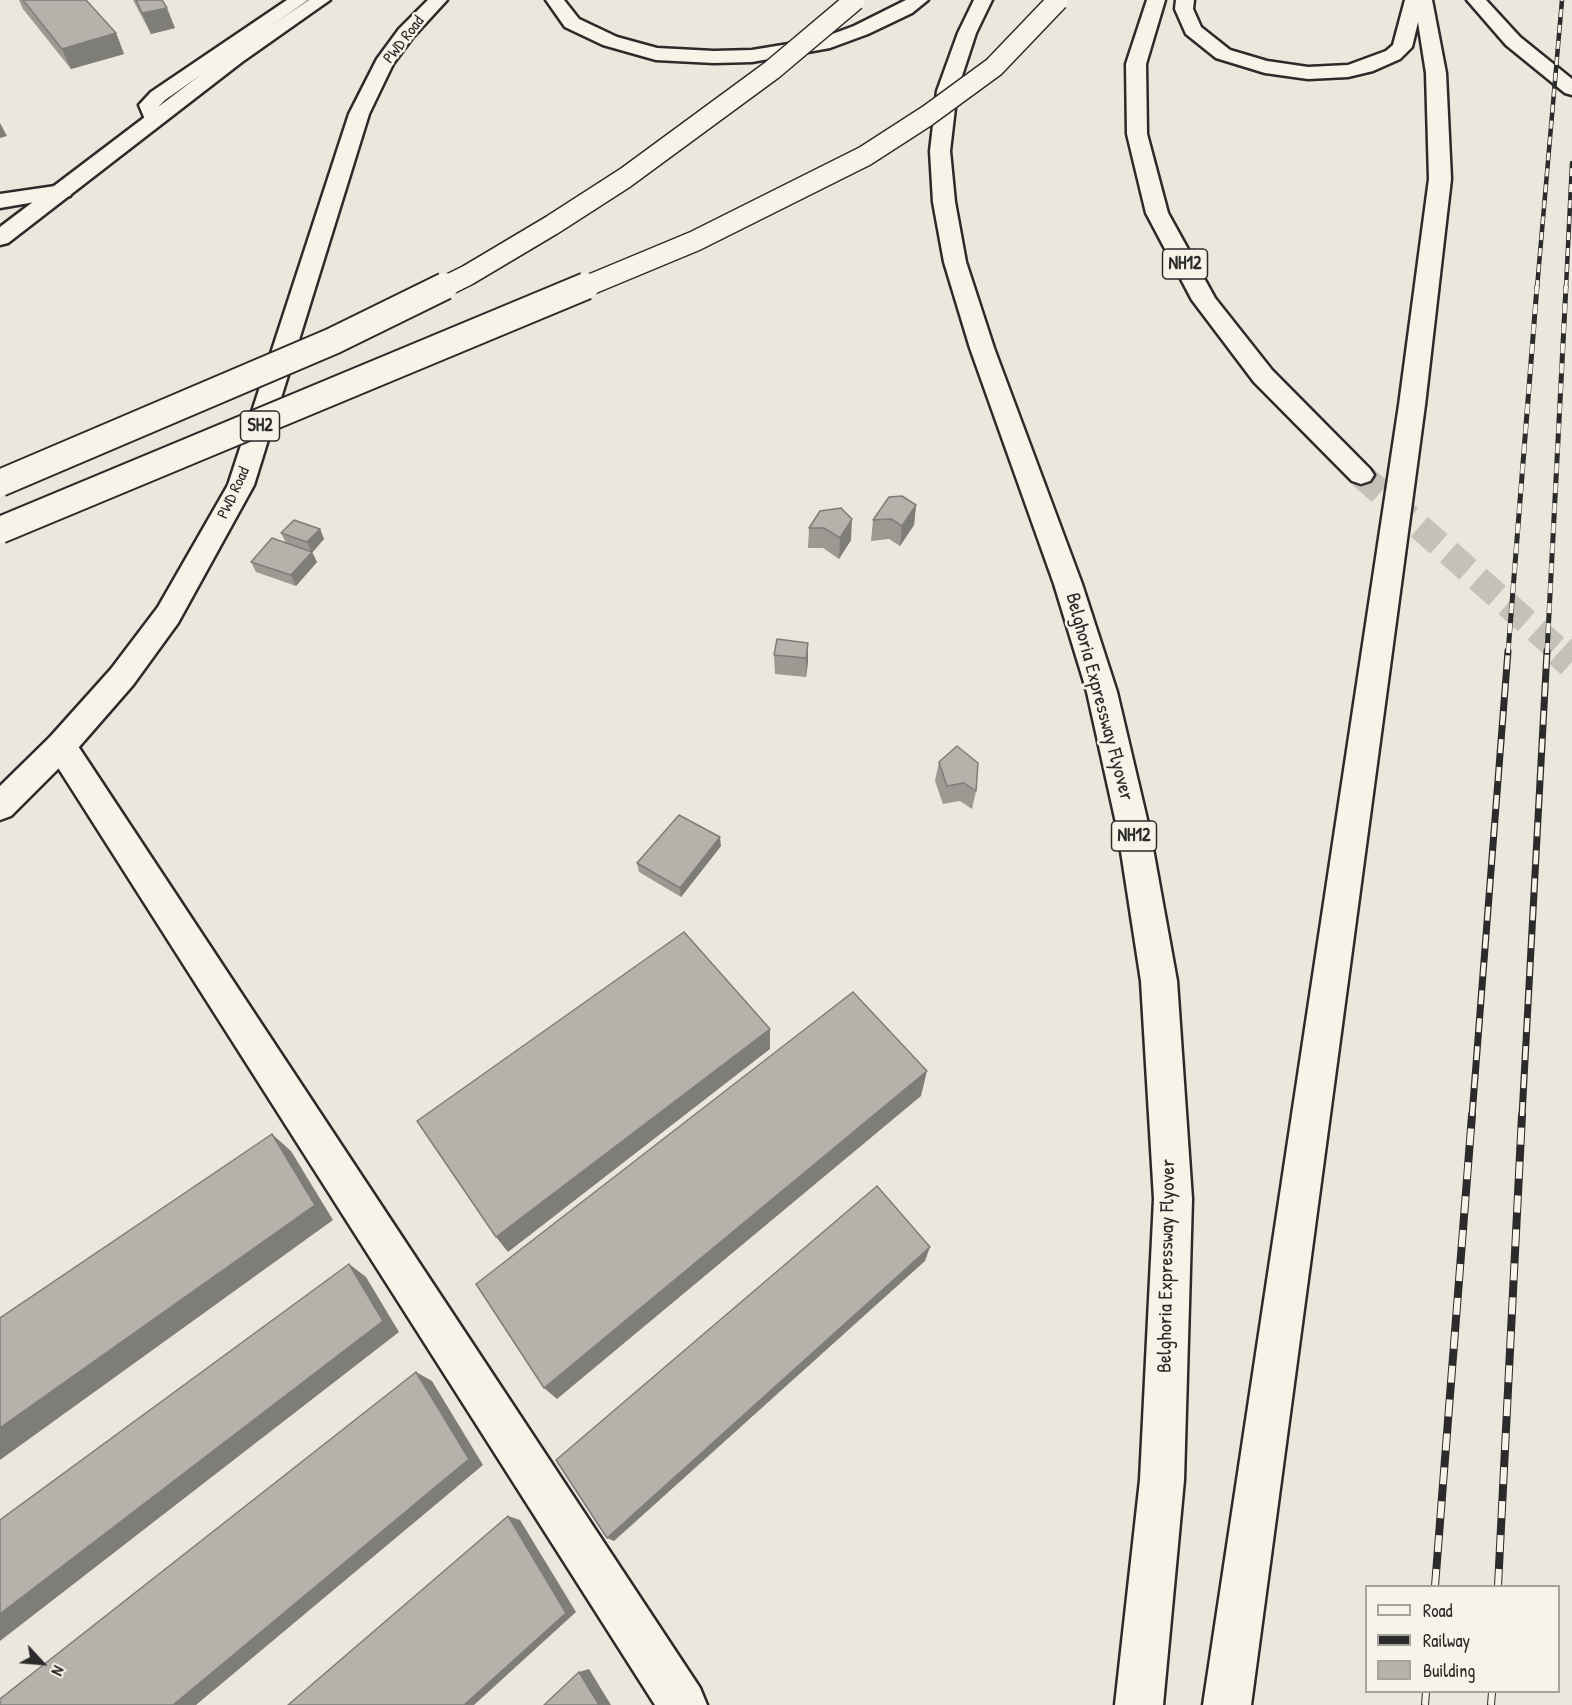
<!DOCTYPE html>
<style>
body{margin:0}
#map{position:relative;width:1572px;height:1705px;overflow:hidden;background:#ebe7dd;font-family:"Patrick Hand",sans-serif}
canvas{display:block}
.legend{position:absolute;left:1365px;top:1585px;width:195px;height:108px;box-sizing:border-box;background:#f7f3e8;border:2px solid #a5a39c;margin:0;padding:8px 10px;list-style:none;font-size:18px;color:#2b2b2b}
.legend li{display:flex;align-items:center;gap:12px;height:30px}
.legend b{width:30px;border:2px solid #a5a39c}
.north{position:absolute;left:12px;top:1633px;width:60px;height:60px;-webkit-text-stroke:4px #f7f3e8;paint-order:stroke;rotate:116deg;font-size:16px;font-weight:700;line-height:24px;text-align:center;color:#2b2b2b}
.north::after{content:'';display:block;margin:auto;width:21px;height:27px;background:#2b2b2b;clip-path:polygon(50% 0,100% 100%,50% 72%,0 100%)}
</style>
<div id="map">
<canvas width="1572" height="1705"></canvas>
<ul class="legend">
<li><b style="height:8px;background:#f7f3e8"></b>Road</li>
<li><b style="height:8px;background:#2b2b2b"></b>Railway</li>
<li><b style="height:16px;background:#b5b2ab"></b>Building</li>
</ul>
<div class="north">N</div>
</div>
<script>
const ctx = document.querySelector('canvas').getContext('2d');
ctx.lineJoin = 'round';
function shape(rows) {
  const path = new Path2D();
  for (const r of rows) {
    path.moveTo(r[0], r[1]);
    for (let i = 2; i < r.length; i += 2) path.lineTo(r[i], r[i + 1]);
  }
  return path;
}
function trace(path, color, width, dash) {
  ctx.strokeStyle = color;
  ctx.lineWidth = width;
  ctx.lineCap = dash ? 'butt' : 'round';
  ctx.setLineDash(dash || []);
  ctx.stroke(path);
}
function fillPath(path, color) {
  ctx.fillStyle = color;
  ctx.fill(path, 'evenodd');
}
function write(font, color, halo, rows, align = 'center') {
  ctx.font = font + ' "Patrick Hand",sans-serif';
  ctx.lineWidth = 5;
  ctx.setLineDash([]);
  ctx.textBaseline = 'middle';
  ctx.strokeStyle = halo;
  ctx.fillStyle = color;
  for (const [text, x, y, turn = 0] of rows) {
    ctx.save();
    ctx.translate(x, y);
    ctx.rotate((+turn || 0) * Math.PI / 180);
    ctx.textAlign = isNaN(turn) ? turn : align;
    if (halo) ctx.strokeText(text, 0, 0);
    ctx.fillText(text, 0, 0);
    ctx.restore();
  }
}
trace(shape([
 [1361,475,1562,653]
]), '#c5c1b9', 26, [26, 13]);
trace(shape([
 [1560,651,1572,662]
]), '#c5c1b9', 33, [33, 16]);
const minor = shape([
 [287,0,308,0,165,100,159,106,164,120,161,124,147,124,139,105,151,92,287,0],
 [62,185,70,186,73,191,70,196,0,208,0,194,62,185],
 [61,734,72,737,700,1688,707,1705,655,1705,50,755,45,746,50,737,61,734]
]);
const primary = shape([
 [309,0,330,0,242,62,8,243,0,245,0,227,228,54,309,0],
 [428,0,447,0,413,37,393,64,369,114,254,485,178,623,133,685,72,755,11,816,0,820,0,786,50,737,111,669,158,607,228,485,349,114,377,59,399,29,428,0]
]);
const motorway = shape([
 [546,0,564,0,579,19,617,37,657,48,714,51,752,50,819,39,854,26,906,0,928,0,912,13,868,34,830,48,752,62,714,63,656,60,603,45,565,27,546,0],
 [974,0,992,0,976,33,957,91,950,151,955,202,966,262,994,348,1082,584,1117,692,1150,832,1177,981,1192,1199,1184,1480,1163,1705,1115,1705,1140,1480,1154,1199,1141,981,1118,832,1087,692,1054,584,970,348,944,262,933,202,930,151,937,91,958,33,974,0],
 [1147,0,1165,0,1146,64,1147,134,1168,213,1215,298,1272,370,1370,469,1374,475,1370,481,1361,484,1352,481,1254,382,1192,300,1146,213,1127,134,1126,64,1147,0],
 [1176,0,1194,0,1193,9,1201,27,1230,50,1267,61,1308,67,1348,65,1386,51,1393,45,1405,0,1432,0,1446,73,1451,179,1425,405,1251,1705,1203,1705,1399,405,1429,179,1426,73,1418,22,1412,47,1400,59,1373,71,1348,77,1308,79,1265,73,1216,58,1186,34,1175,9,1176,0],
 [1467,0,1486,0,1520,37,1572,79,1572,95,1565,93,1506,45,1467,0]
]);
trace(minor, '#2b2b2b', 5);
trace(primary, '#2b2b2b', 5);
trace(motorway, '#2b2b2b', 5);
fillPath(minor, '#f7f3e8');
fillPath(primary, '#f7f3e8');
fillPath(motorway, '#f7f3e8');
const railFar3 = shape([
 [1537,288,1562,0],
 [1566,288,1572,163]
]);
const railFar2 = shape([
 [1508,653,1537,286],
 [1547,653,1566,286]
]);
const railFar1 = shape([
 [1472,1116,1508,651],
 [1522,1116,1547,651]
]);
const rail = shape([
 [1435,1586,1472,1115],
 [1498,1586,1522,1115],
 [1425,1705,1426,1692],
 [1491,1705,1492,1692]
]);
trace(railFar3, '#2b2b2b', 4.5);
trace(railFar2, '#2b2b2b', 5);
trace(railFar1, '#2b2b2b', 7);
trace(rail, '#2b2b2b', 8);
trace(railFar3, '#f7f3e8', 3, [8]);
trace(railFar2, '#f7f3e8', 4, [10]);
trace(railFar1, '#f7f3e8', 4.5, [14]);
trace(rail, '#f7f3e8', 6, [17]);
const motorwayBridgeFar1 = shape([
 [442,288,468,275,552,225,625,178,772,70,855,0],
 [582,288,695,241,865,156,927,116,994,67,1058,0]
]);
const motorwayBridge = shape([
 [0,483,333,341,445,286],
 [0,530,586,286]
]);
trace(motorwayBridgeFar1, '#2b2b2b', 23, []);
trace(motorwayBridge, '#2b2b2b', 30, []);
trace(motorwayBridgeFar1, '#f7f3e8', 20);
trace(motorwayBridge, '#f7f3e8', 26);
fillPath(shape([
 [19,0,86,0,116,33,124,54,71,69,23,9],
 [133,0,162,0,175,28,151,34],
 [916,505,914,525,900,546,889,539,871,541,873,520],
 [820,511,851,540,839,559,823,548,808,548,809,528],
 [320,529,324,539,312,552,317,562,296,586,256,572,251,562,286,543,281,533],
 [808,643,808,662,806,677,775,674,774,655],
 [939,762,976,791,972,809,960,801,943,804,935,781],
 [721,846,681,897,639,872,637,863]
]), '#9c9993');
fillPath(shape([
 [167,8,175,28,151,34,142,13],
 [116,33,124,54,71,69,62,49],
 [0,123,7,136,0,138],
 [916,505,914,525,900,546,902,526],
 [852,519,851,540,839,559,840,538],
 [320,529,324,539,312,553,307,542],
 [312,552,317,562,296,586,291,575],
 [808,643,808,662,806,677,806,658],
 [720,837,721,846,681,897,680,888],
 [770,1029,770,1049,508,1252,496,1237],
 [927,1071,921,1096,557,1399,544,1388],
 [272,1134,291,1151,333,1220,0,1460,0,1428],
 [930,1247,925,1261,614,1541,607,1538],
 [349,1264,366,1277,399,1332,0,1641,0,1614],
 [416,1372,432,1381,483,1465,196,1705,173,1705],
 [508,1516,520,1520,576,1612,474,1705,464,1705],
 [589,1669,611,1705,599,1705,579,1672]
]), '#7f7d78');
const building = shape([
 [23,0,86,0,116,33,62,49,23,0],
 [136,0,162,0,167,8,142,13,136,0],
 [902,496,916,505,902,526,891,519,873,520,889,497,902,496],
 [841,508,852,519,840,538,824,528,809,528,820,511,841,508],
 [294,520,320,529,307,542,281,533,294,520],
 [272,538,312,552,291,575,251,562,272,538],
 [777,639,808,643,806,658,774,655,777,639],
 [957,746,978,763,976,791,964,783,947,786,939,762,957,746],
 [679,815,720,837,680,888,637,863,679,815],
 [684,932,770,1029,496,1237,417,1121,684,932],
 [853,992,927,1071,544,1388,476,1284,853,992],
 [272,1134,315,1205,0,1428,0,1318,272,1134],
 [877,1186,930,1247,607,1538,556,1460,877,1186],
 [349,1264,383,1321,0,1614,0,1520,349,1264],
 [416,1372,469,1459,173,1705,0,1705,0,1699,416,1372],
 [508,1516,566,1613,464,1705,288,1705,508,1516],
 [579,1672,599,1705,544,1705,579,1672]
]);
fillPath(building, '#b5b2ab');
trace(building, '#7f7d78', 1.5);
write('16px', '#2b2b2b', '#f7f3e8', [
 ["PWD Road",404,40,-52],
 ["PWD Road",234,493,-65]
]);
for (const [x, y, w] of [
 [1185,264,45],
 [260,426,39],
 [1134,836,45]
]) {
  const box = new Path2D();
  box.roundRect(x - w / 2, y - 15, w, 30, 4.5);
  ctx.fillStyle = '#f7f3e8';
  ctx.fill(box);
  trace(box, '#2b2b2b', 1.5);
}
write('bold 18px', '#2b2b2b', null, [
 ["NH12",1185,264],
 ["SH2",260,426],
 ["NH12",1134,836]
]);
write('20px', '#2b2b2b', '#f7f3e8', [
 ["Belghoria Expressway Flyover",1099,697,75],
 ["Belghoria Expressway Flyover",1167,1266,-89]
]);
</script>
